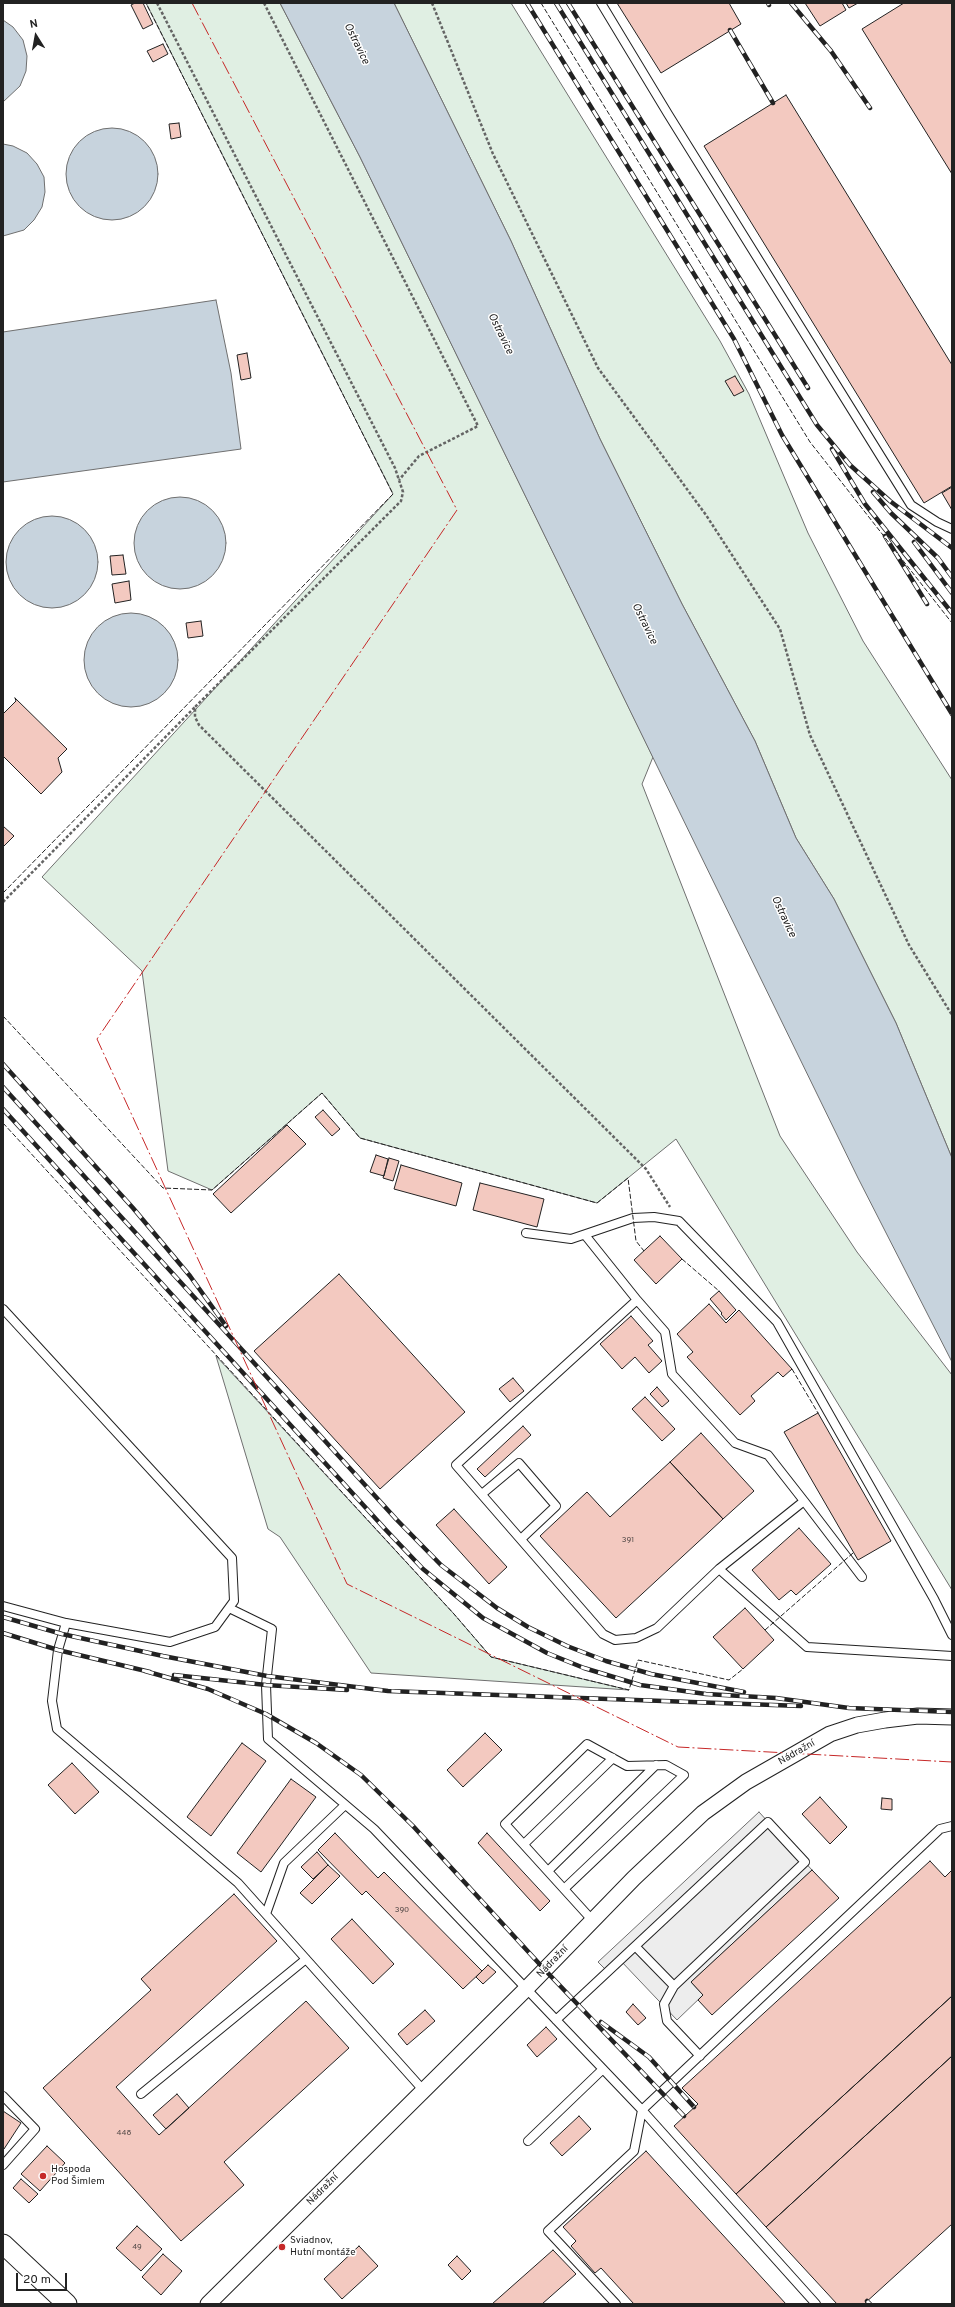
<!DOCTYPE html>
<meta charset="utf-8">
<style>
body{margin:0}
#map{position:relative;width:955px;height:2307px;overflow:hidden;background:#fff;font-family:Overpass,sans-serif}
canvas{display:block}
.frame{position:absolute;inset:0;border:4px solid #222;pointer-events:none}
.north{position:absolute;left:16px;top:16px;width:40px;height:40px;-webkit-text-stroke:3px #fff;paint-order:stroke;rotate:349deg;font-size:11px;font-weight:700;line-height:16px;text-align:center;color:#222}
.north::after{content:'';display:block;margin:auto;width:14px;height:18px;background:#222;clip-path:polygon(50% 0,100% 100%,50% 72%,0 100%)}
.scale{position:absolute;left:16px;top:2273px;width:51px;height:18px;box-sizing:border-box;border:2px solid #222;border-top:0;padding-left:5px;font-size:12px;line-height:14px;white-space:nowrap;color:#222;-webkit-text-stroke:3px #fff;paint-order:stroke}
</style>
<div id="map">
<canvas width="955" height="2307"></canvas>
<div class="frame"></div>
<div class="north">N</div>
<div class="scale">20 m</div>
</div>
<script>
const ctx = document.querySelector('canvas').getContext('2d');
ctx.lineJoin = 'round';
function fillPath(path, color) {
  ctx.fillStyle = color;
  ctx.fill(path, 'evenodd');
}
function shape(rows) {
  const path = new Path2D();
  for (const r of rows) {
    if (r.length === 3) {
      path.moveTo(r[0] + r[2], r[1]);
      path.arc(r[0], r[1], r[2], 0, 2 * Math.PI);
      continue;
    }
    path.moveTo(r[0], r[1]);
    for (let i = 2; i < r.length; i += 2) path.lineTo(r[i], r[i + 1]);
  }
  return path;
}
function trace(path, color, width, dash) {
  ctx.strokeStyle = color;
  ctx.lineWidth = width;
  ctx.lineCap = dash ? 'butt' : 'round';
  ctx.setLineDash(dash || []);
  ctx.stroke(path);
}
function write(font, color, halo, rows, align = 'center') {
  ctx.font = font + ' Overpass,sans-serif';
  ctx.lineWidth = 3;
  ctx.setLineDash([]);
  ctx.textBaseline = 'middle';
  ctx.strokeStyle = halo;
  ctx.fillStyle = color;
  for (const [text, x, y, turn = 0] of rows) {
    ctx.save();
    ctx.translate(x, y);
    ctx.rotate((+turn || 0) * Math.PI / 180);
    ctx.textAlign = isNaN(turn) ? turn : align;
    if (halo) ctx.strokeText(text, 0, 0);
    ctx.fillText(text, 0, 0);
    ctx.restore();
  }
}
const green = shape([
 [146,3,280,3,360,157,653,757,642,784,780,1136,857,1252,952,1375,952,1590,676,1139,597,1203,360,1138,322,1093,212,1190,168,1171,142,971,42,877,393,494,146,3],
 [394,3,511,3,720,341,749,394,808,533,863,641,952,780,952,1158,896,1023,834,899,796,838,755,741,682,604,600,439,511,241,394,3],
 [216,1356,454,1614,491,1657,629,1690,371,1673,280,1537,268,1529,216,1356]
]);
fillPath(green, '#e0efe3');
trace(green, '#6f6f6f', 1);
const parking = shape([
 [759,1812,812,1870,691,1982,703,1995,677,2020,620,1960,608,1972,598,1962,759,1812]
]);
fillPath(parking, '#ededed');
trace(parking, '#6f6f6f', 1);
const water = shape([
 [280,3,394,3,511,241,600,439,682,604,755,741,796,838,834,899,896,1023,952,1158,952,1362,858,1178,360,157,280,3],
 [3,20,13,27,23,40,27,56,26,71,20,86,3,102,3,20],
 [112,174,46],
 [3,144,13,146,27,153,37,164,44,177,45,192,42,207,34,220,24,230,3,236,3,144],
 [216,300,231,373,241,449,3,482,3,332,216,300],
 [180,543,46],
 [52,562,46],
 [131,660,47]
]);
fillPath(water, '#c7d3dd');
trace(water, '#6f6f6f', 1);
const building = shape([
 [135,3,143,3,153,24,143,29,131,5,135,3],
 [617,3,729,3,741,24,661,73,617,3],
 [805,3,842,3,846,10,820,26,805,3],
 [846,3,858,3,849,8,846,3],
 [904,3,952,3,952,174,862,29,904,3],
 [163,44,168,54,153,62,147,51,163,44],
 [786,95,952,365,952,486,924,503,704,146,786,95],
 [179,123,181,137,171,139,169,124,179,123],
 [247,353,251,378,241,380,237,355,247,353],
 [735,376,744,391,734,396,725,381,735,376],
 [952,487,952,510,942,493,952,487],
 [123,555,126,574,112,575,110,556,123,555],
 [129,581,131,600,115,603,112,584,129,581],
 [201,621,203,636,188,638,186,623,201,621],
 [15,698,67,749,58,758,62,772,41,794,3,756,3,714,16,701,15,698],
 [3,826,14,836,3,847,3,826],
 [323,1110,340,1129,332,1136,315,1117,323,1110],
 [287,1125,306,1144,231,1213,213,1194,287,1125],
 [376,1155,388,1159,384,1176,370,1172,376,1155],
 [389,1158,399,1161,393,1181,383,1178,389,1158],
 [401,1165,462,1183,456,1206,394,1189,401,1165],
 [480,1183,544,1199,537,1227,473,1210,480,1183],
 [660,1236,682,1259,656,1284,634,1260,660,1236],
 [339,1274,465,1412,380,1489,254,1351,339,1274],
 [719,1291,736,1310,726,1320,721,1314,722,1313,710,1299,719,1291],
 [709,1304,726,1323,739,1310,792,1369,783,1377,778,1372,751,1396,755,1401,740,1415,687,1357,693,1352,677,1334,709,1304],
 [631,1316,653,1341,648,1345,662,1361,649,1373,635,1357,622,1369,600,1344,631,1316],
 [513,1378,524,1391,510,1402,499,1389,513,1378],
 [657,1387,669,1401,662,1407,650,1394,657,1387],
 [645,1397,675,1429,662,1441,632,1409,645,1397],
 [818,1413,891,1541,858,1560,784,1432,818,1413],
 [523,1426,531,1435,485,1477,477,1469,523,1426],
 [701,1433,754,1491,723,1519,670,1462,701,1433],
 [670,1462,723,1519,616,1618,540,1536,587,1492,610,1517,670,1462],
 [454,1509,507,1567,489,1584,436,1525,454,1509],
 [799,1528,831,1564,796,1595,791,1590,779,1600,752,1570,799,1528],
 [745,1608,774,1640,743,1669,713,1637,745,1608],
 [485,1733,502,1750,463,1787,447,1770,485,1733],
 [242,1743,266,1761,211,1836,187,1817,242,1743],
 [72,1763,99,1792,75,1814,48,1785,72,1763],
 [291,1779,316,1797,261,1872,237,1853,291,1779],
 [820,1797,847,1827,830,1844,802,1814,820,1797],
 [882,1798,892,1799,892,1810,881,1809,882,1798],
 [335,1833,378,1878,384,1872,482,1971,463,1989,366,1891,362,1895,318,1850,335,1833],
 [487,1833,550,1901,540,1911,478,1843,487,1833],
 [317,1852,328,1865,313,1879,301,1867,317,1852],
 [930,1861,945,1877,952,1870,952,1996,736,2194,674,2126,698,2104,682,2088,930,1861],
 [328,1865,340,1876,312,1904,300,1893,328,1865],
 [812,1870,839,1898,712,2015,698,2000,703,1995,691,1982,812,1870],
 [234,1894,277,1941,116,2087,159,2135,306,2001,349,2048,224,2162,244,2185,181,2241,43,2088,151,1990,141,1979,234,1894],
 [352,1919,394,1964,373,1984,331,1939,352,1919],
 [488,1965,496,1972,483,1984,476,1977,488,1965],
 [952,1996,952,2056,766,2227,736,2194,952,1996],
 [633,2004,646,2018,638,2025,626,2012,633,2004],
 [425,2010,435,2021,407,2045,398,2034,425,2010],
 [546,2027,557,2039,537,2057,527,2045,546,2027],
 [952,2056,952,2224,864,2304,837,2304,766,2227,952,2056],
 [177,2094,189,2108,166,2129,153,2115,177,2094],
 [3,2111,21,2123,4,2149,3,2148,3,2111],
 [579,2116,591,2129,562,2156,550,2143,579,2116],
 [47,2146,65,2163,40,2191,21,2174,47,2146],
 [646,2151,786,2304,634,2304,601,2268,595,2273,571,2246,576,2241,563,2227,646,2151],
 [21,2179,38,2194,29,2203,13,2188,21,2179],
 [137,2226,162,2249,141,2271,116,2248,137,2226],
 [359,2246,378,2266,342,2299,324,2279,359,2246],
 [553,2250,576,2274,542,2304,492,2304,553,2250],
 [163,2254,182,2271,161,2295,142,2277,163,2254],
 [457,2256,471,2271,462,2280,448,2265,457,2256]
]);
fillPath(building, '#f3c9c0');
trace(building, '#222', 1);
const service = shape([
 [601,3,668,114,911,505,937,522,952,529],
 [526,1233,571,1239,633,1218,654,1217,679,1221,777,1322,934,1599,952,1635],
 [585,1235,637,1300,456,1465,603,1634,615,1640,636,1638,657,1628,719,1569,807,1647,952,1656],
 [637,1300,665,1332,672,1374,735,1443,768,1455,804,1501],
 [3,1309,232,1558,234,1601,215,1627,170,1642,66,1623,3,1606],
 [482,1494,519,1463,556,1506,521,1539],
 [719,1569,804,1501,862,1577],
 [229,1608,272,1629,266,1685,268,1739,374,1829,642,2110,940,1829,952,1826],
 [66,1623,58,1650,52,1701,57,1729,238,1883,424,2091],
 [524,1844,613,1758],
 [548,1871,656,1765],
 [564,1889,684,1775,666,1765,627,1766,587,1744,505,1824,593,1921],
 [266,1914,284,1863,345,1805],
 [635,1946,674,1986],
 [556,2020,768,1822,805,1862,674,1986,664,2004,667,2021,700,2056],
 [141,2094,306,1959],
 [3,2096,35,2129,3,2165],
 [642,2110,816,2304],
 [528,2141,603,2069],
 [616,2304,548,2231,634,2151,642,2110]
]);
const minor = shape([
 [208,2304,526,1989,634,1878,703,1813,746,1782,830,1734,857,1725,885,1720,918,1716,952,1717]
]);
const tertiary = shape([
 [3,2244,67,2304]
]);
trace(service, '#222', 10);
trace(minor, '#222', 17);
trace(tertiary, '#222', 21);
trace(shape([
 [157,3,395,468,403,492,401,501,195,707,195,717,199,725,646,1169,670,1207],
 [264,3,478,426,419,456,399,480],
 [432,3,493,154,598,368,706,515,780,629,810,735,909,945,952,1015],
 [3,902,195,707]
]), '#646464', 2.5, [3, 2]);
trace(service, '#fff', 8);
trace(minor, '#fff', 15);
trace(tertiary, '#fff', 19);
const rail = shape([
 [527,3,734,339,782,435,952,714],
 [556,3,817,425,850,465,890,501,952,548],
 [568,3,808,388],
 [768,3,769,5],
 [791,3,831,51,870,108],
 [730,30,773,103],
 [832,449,865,504,952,613],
 [873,492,891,513,938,558,952,577],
 [885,536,927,604],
 [914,542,952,593],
 [3,1064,133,1208,190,1276,226,1326],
 [3,1087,396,1519,441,1565,497,1608,528,1627,567,1646,606,1661,651,1674,744,1692],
 [3,1109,386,1530,423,1569,483,1618,547,1653,584,1668,640,1685,706,1694,776,1698,849,1708,952,1712],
 [3,1617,62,1634,163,1656,267,1676,388,1691,801,1706],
 [3,1633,58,1650,150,1672],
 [145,1671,208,1689,266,1714,316,1743,361,1775,413,1826,545,1970,684,2116],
 [174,1675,266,1685,347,1690],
 [601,2022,649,2057,694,2107],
 [867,2301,870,2304]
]);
trace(rail, '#222', 4.5);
trace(rail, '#fff', 3, [9]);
trace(shape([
 [541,3,810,442,952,623],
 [3,893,393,494,146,3],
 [3,1016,163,1188,212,1190,322,1093,360,1138,597,1203,628,1178,636,1241,644,1251],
 [3,1123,454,1614,491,1657,629,1690,638,1660,729,1680,743,1669],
 [682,1259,719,1291],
 [792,1369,818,1413],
 [765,1630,853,1553]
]), '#222', 1, [5, 2]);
trace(shape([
 [192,3,457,510,97,1039,347,1584,678,1747,952,1762]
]), '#c62828', 1, [14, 3, 2, 3]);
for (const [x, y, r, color] of [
 [43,2176,4,"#c62828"],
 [282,2247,4,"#c62828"]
]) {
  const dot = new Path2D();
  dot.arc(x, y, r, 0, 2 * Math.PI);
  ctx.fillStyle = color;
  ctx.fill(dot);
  trace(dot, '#fff', 1.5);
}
write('8px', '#564c4a', null, [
 ["391",628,1540],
 ["390",402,1910],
 ["448",124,2133],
 ["49",137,2247]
]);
write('10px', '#222', '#fff', [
 ["Nádražní",797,1753,-30],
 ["Nádražní",553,1962,-46],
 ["Nádražní",323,2190,-45]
]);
write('10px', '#222', '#fff', [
 ["Hospoda",51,2170],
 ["Pod Šimlem",51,2182],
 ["Sviadnov,",290,2241],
 ["Hutní montáže",290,2253]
], 'left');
write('italic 11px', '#222', '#fff', [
 ["Ostravice",356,44,64],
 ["Ostravice",500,334,64],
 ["Ostravice",644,624,64],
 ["Ostravice",783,917,65]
]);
</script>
